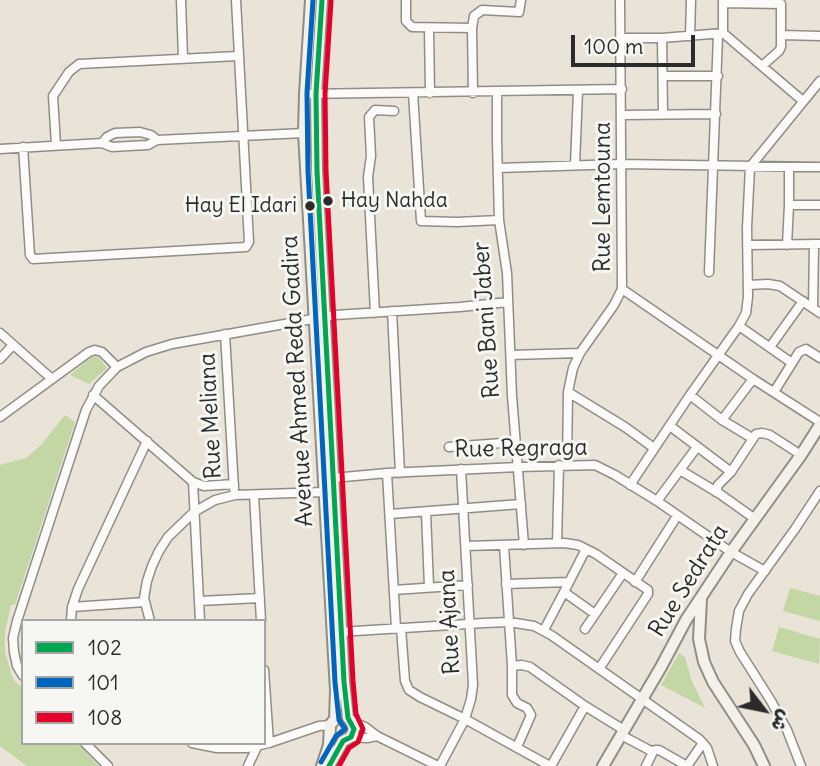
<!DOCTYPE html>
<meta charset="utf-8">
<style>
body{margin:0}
#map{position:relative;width:820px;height:766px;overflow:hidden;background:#eae3d7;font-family:Delius,"Playpen Sans Arabic",sans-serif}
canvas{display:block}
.legend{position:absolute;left:21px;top:619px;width:245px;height:126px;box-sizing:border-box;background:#f6f6f2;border:2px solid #a5a5a2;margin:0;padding:9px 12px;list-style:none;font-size:21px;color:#2b2b2b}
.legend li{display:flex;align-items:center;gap:14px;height:35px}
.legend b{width:35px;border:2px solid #a5a5a2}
.north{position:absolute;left:729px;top:675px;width:70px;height:70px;-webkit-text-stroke:5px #f6f6f2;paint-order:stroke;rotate:122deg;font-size:19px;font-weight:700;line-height:28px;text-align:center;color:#2b2b2b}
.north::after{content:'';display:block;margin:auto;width:24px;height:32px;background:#2b2b2b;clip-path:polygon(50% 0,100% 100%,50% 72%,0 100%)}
.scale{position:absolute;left:571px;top:35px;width:124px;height:32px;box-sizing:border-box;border:4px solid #2b2b2b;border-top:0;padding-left:9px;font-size:21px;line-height:24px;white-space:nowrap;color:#2b2b2b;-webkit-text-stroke:5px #f6f6f2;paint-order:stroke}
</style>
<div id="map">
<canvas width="820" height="766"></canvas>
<ul class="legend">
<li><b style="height:9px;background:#00a651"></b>102</li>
<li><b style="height:9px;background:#0065bd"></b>101</li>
<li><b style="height:9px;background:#e4002b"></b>108</li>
</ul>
<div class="north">ش</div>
<div class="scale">100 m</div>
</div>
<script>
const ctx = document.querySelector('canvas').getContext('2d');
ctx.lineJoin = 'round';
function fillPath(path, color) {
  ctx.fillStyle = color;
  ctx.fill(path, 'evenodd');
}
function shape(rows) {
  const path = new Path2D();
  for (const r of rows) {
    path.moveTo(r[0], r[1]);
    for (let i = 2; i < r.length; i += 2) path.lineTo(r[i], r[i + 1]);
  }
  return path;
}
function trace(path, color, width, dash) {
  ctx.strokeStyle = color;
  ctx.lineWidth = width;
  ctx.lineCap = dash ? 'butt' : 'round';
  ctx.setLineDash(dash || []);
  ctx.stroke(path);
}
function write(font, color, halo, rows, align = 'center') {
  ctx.font = font + ' Delius,sans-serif';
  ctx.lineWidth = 6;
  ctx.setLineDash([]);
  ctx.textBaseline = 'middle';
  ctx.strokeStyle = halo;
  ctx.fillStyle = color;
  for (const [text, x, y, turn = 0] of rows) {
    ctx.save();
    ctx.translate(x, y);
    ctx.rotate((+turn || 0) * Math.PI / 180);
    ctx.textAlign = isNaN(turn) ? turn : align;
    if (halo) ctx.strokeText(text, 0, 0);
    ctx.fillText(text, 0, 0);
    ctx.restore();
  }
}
fillPath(shape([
 [93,356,99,358,107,368,89,384,70,375],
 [65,415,75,422,15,605,11,605,5,632,5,652,13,679,23,689,23,743,77,743,99,766,27,766,0,746,0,465,26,458,41,445],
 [790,588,820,596,820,621,783,611],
 [779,627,820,639,819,664,772,651],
 [679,653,685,657,691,679,705,708,661,685]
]), '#c2d7a4');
const street = shape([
 [181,0,183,58],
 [406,0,406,21,412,27,472,28],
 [723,0,723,33],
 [723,3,781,4,781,47,779,51,762,66],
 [429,28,430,93],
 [782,35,820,36],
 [690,36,691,0],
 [621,38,662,38,723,33,803,101],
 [662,38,663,114],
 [663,76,718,76],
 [497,92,497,140,499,220,507,273,512,396,524,545],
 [413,93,421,221,457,222,499,220],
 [473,93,472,28,474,16,482,10,519,12,521,0],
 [305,94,622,89],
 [622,115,716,114],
 [102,143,107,137,115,133,140,132,151,135,157,140],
 [56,145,53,96,69,72,79,64,238,56],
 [23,147,30,255,33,259,246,247,249,242,236,0],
 [0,149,102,143,112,147,129,146,148,145,157,140,304,133],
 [575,165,578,91],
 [498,168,621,164,820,167],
 [789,205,820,205],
 [747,245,820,244],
 [787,245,789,205,789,167],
 [709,272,718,35],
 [748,285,768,284,780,286,820,313],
 [622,289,753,379,820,422],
 [813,308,814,244],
 [392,311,400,473],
 [375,313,368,177,371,156,369,117,375,110,394,111],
 [739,326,792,363],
 [0,333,52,379],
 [225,334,234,489],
 [770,347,803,301],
 [511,355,580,353],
 [0,359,13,345],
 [568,392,625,427,654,448],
 [774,392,799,352,806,349,820,358],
 [93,395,193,482,204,486,234,484],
 [690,395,722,420,752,438],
 [0,417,89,352,95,350,102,352,117,367],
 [722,420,753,379],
 [670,426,731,472],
 [449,447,515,442],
 [567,465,568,392,573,368,580,353,614,305,622,289,620,0],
 [680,470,720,494,755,519],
 [387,473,396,628],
 [333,478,387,473,519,467,595,465,615,475,657,501,731,552,765,571],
 [193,482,200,621],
 [630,485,690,395,739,326,746,313,748,297,747,228,750,167,820,81],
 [716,492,718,485,731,472,756,434,762,433,770,435,801,455],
 [254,495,261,621],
 [657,501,697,447],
 [426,512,429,587],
 [390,514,521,504],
 [557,543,559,465],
 [466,546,564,543,578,545,596,554,648,590,648,594,599,669],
 [504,546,512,666,512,695,517,703,527,708,531,715,517,747],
 [586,549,564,592,595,614],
 [635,582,677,516],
 [506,584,569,582],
 [394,590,468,585],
 [199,601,260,598],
 [72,607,145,602],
 [71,621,72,607,78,589,147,441],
 [150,621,144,598,147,581,152,566,159,551,168,537,194,512,215,500,235,495,325,492],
 [401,628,405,681,409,690,420,697,465,719,550,766],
 [585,629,623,573],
 [544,630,564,592],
 [339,632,484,623,509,622,534,626,551,635,699,739,707,748,713,766],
 [512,666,522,665,530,667,585,706,624,730],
 [264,670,269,743],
 [23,676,17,666,14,652,13,638,17,621,86,410,99,386,117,367,146,352,172,344,335,315,460,307,508,302],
 [351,721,365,727,377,736,438,766],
 [621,735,653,752,655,750,659,750,687,766,703,743],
 [351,737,367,738,377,736],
 [85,743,108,766],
 [192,743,217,748,247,748,269,743,319,726,330,725],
 [248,766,257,747],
 [440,766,465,719,471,699,473,685,461,469],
 [551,766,585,706],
 [646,766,653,752],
 [801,766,787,730,771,701,740,652,735,641,736,629,739,611,748,594,795,529,820,491]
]);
const secondary = shape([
 [311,0,305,94,304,133,336,691,335,719,330,725,329,745,322,766],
 [322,0,316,94,317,171,344,682,348,718,351,721,354,729,351,737,343,741,329,766],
 [701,599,699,639,704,662,713,682,754,745,764,766],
 [603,766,661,667,686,620,731,552,801,455,820,425]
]);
trace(street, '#908d87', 11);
trace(secondary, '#908d87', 14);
trace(street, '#fcfbf9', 8);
trace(secondary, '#f4f1eb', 10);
trace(shape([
 [322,0,316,94,317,171,344,682,348,718,354,729,351,737,343,741,329,766]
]), '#00a651', 5);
trace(shape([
 [313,0,307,93,308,171,335,682,339,720,345,729,336,736,321,762]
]), '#0065bd', 5);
trace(shape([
 [331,1,325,94,326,171,353,681,356,714,363,729,358,742,349,748,339,766]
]), '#e4002b', 5);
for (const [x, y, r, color] of [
 [328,201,6,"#2b2b2b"],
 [310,206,6,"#2b2b2b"]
]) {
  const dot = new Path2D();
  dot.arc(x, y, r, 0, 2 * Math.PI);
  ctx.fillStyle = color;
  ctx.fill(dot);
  trace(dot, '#f6f6f2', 2.5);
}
write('21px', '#2b2b2b', '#f6f6f2', [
 ["Hay Nahda",341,201],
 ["Hay El Idari",297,206,"right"]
], 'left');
write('23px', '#2b2b2b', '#f6f6f2', [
 ["Rue Lemtouna",603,197,-90],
 ["Rue Bani Jaber",487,320,-94],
 ["Avenue Ahmed Reda Gadira",298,381,-93],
 ["Rue Meliana",211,416,-93],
 ["Rue Regraga",521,449,-1],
 ["Rue Sedrata",689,581,-58],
 ["Rue Ajana",450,622,-93]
]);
</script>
